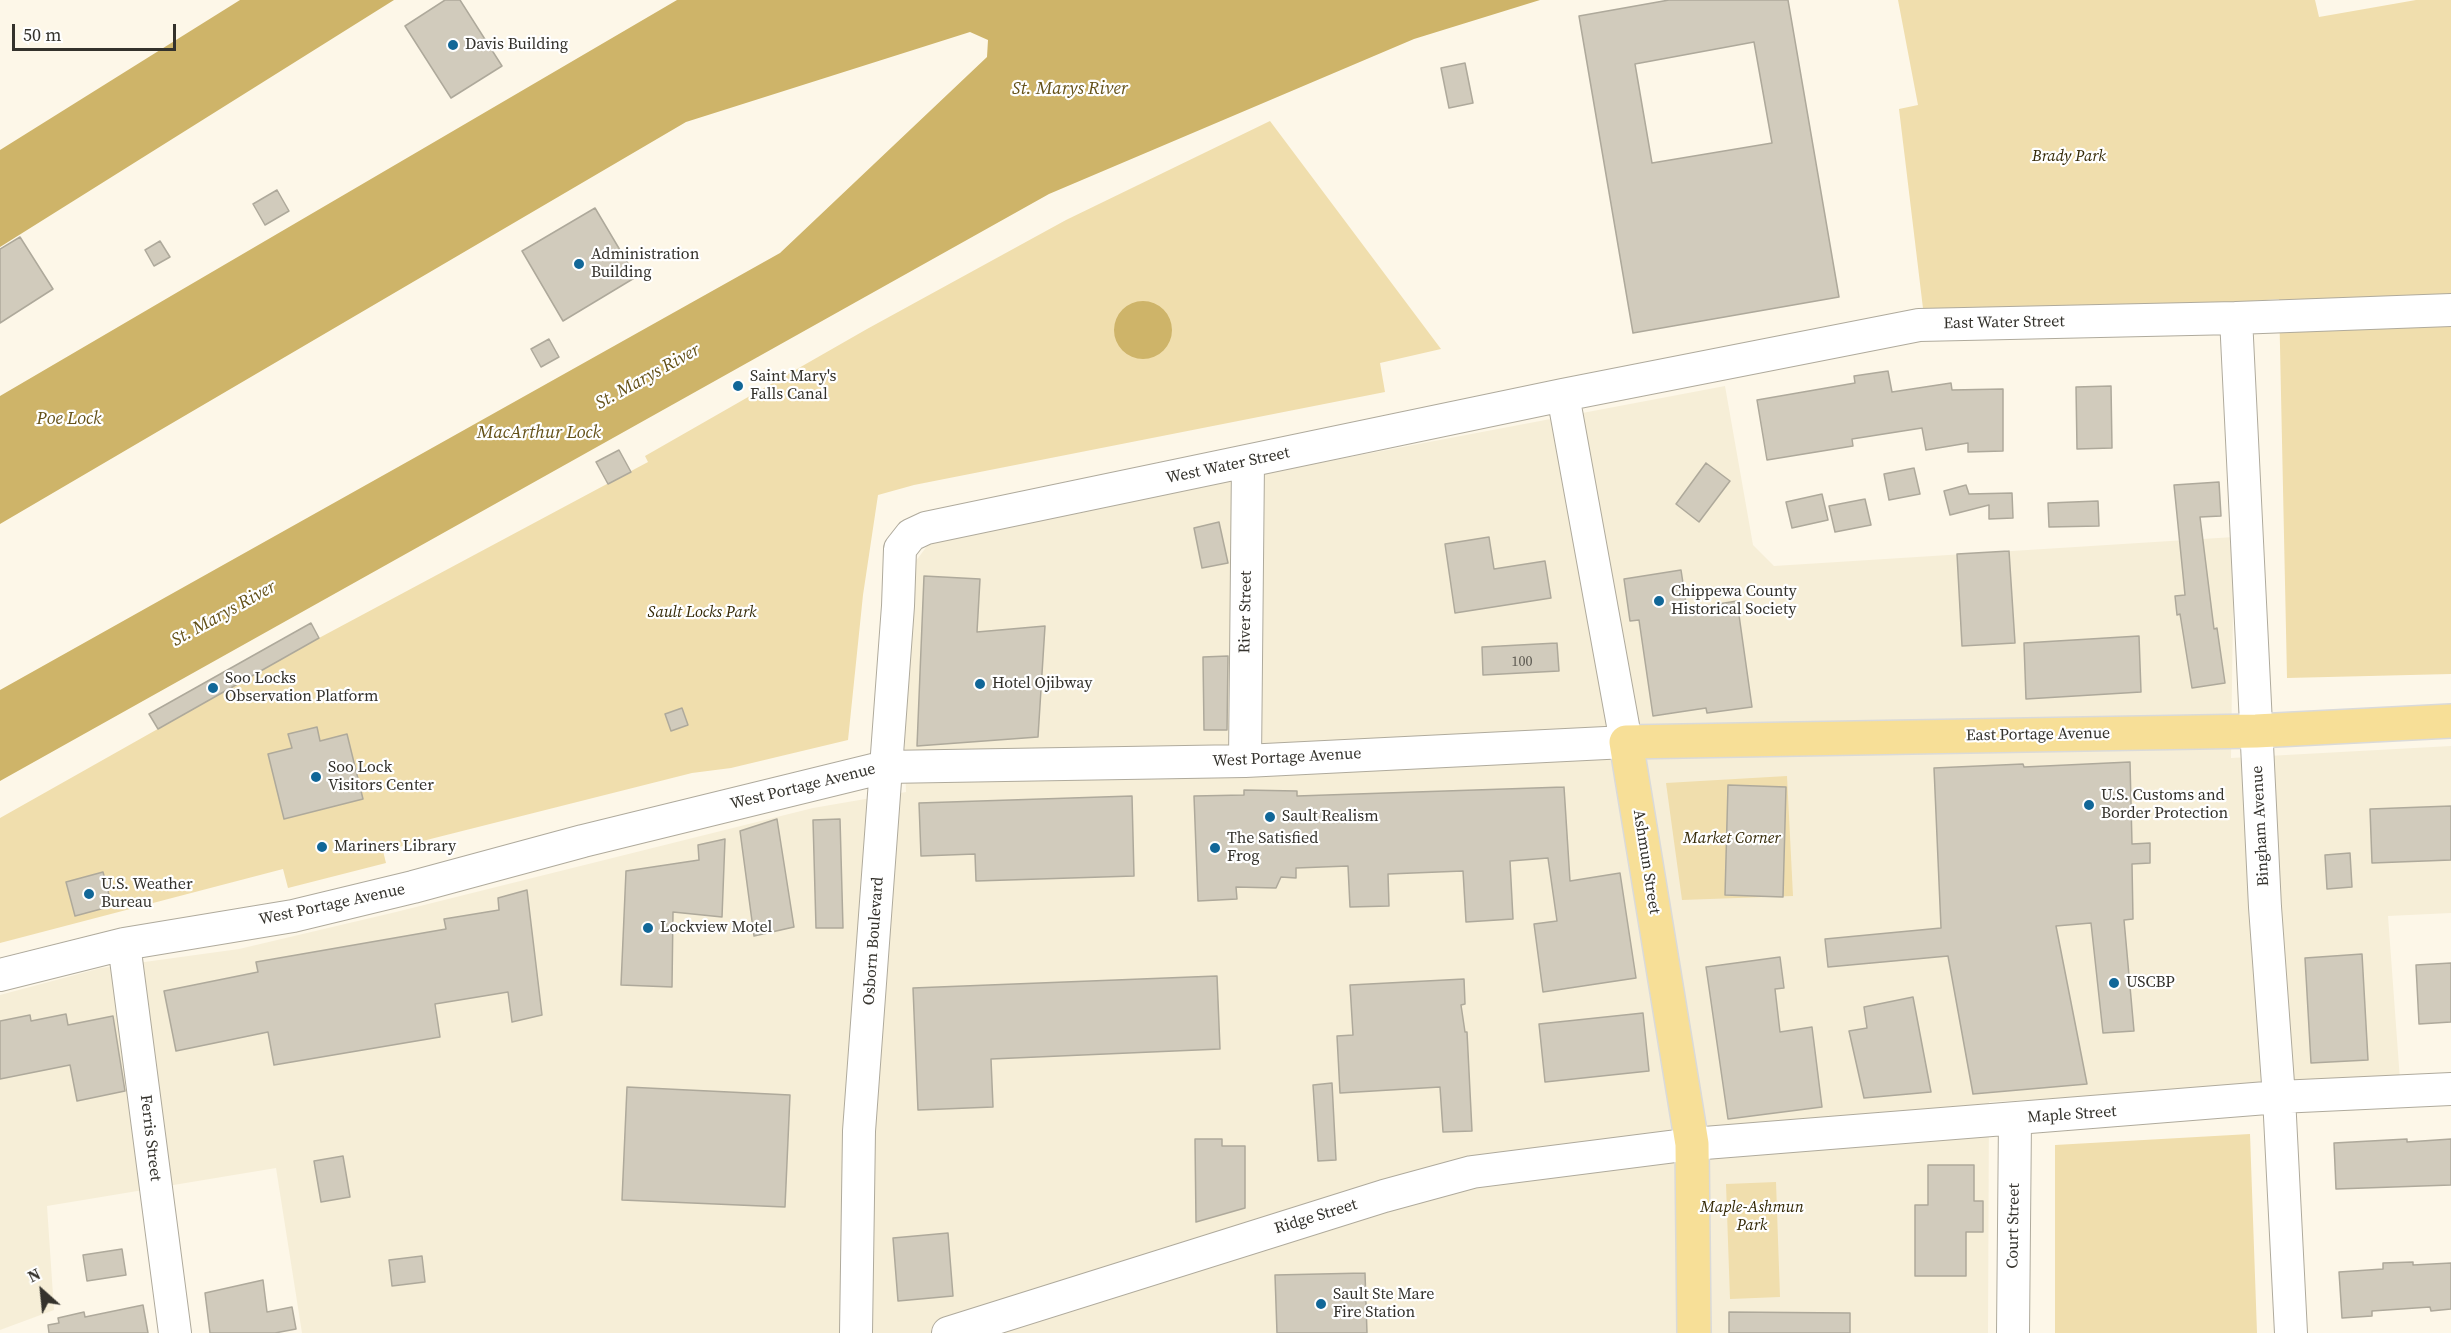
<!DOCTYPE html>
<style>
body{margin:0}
#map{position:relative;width:2451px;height:1333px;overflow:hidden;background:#fdf7e8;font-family:"Source Serif 4",serif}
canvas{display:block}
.north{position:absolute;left:12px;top:1261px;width:60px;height:60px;-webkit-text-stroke:4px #fff;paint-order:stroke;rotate:333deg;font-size:16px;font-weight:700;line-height:24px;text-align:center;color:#34322c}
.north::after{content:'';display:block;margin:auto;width:21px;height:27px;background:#34322c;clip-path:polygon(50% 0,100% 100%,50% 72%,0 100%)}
.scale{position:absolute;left:12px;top:24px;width:164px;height:27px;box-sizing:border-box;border:3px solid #34322c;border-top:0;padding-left:8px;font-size:18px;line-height:21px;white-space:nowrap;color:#34322c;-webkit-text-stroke:4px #fff;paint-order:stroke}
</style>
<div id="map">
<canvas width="2451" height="1333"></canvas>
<div class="north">N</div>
<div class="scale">50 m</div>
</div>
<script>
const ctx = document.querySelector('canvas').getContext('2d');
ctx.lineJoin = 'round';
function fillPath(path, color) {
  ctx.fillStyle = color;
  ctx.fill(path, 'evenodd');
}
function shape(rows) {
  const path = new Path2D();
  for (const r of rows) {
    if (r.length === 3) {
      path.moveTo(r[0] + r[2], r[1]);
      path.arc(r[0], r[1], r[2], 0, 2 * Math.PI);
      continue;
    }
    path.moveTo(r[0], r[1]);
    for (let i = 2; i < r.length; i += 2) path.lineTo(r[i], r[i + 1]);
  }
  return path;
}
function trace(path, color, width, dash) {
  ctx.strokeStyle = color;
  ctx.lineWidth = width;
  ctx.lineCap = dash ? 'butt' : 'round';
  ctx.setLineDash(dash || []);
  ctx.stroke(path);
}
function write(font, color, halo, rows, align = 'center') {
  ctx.font = font + ' "Source Serif 4",serif';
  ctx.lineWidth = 4.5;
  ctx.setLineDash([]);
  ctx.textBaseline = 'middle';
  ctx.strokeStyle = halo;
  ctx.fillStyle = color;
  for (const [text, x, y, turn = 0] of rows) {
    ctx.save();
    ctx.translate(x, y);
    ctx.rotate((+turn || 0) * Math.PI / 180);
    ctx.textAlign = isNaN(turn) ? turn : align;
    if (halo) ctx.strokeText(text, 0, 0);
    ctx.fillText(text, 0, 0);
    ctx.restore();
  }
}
fillPath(shape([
 [1725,386,1753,545,1774,566,2234,537,2231,758,2451,746,2451,913,2388,916,2400,1080,1989,1102,1988,1333,302,1333,276,1168,47,1206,54,1310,0,1330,0,995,101,968,239,949,396,912,813,808,906,792,904,734,913,565,927,546,959,531]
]), '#f6eed7');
fillPath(shape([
 [1898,0,2315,0,2319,17,2416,0,2451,0,2451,674,2287,678,2279,299,1925,325,1899,109,1918,105],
 [1270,121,1441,349,1380,363,1385,392,914,485,878,495,863,595,848,740,731,768,692,773,383,851,386,863,288,888,283,869,0,943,0,818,319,638,648,462,645,456,867,329,1066,220],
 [1787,776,1793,896,1682,900,1666,783],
 [2250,1134,2257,1333,2055,1333,2055,1145],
 [1776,1182,1780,1297,1730,1299,1726,1184]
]), '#f0dead');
fillPath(shape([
 [240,0,394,0,0,247,0,150],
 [677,0,1540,0,1414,39,1049,194,0,781,0,690,780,253,987,57,988,40,970,32,686,122,0,524,0,396],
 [1143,330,29]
]), '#ceb469');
const building = shape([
 [445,0,460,0,502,66,451,98,405,26,445,0],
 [1669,0,1788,0,1839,297,1633,333,1579,16,1669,0],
 [1754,42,1772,143,1652,163,1635,64,1754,42],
 [1465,63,1473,103,1449,108,1441,68,1465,63],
 [277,190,289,211,265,225,253,204,277,190],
 [595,208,636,277,563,321,522,251,595,208],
 [20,237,53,289,0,323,0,249,20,237],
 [160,241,170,257,154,266,145,250,160,241],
 [549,339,559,357,541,367,531,349,549,339],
 [1888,371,1892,392,1951,383,1952,390,2003,389,2003,451,1968,452,1968,443,1926,450,1922,428,1852,439,1853,446,1767,460,1757,400,1855,383,1854,376,1888,371],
 [2111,386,2112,448,2077,449,2076,387,2111,386],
 [619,450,631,472,608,484,596,462,619,450],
 [1706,463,1730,481,1699,522,1676,504,1706,463],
 [1914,468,1920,494,1889,500,1884,474,1914,468],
 [2219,482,2221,516,2200,517,2214,629,2217,628,2225,683,2192,688,2180,614,2177,615,2175,596,2185,595,2174,485,2219,482],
 [1966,485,1969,494,2012,493,2013,518,1989,519,1989,505,1950,515,1944,491,1966,485],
 [1822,494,1828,520,1792,528,1786,502,1822,494],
 [1865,499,1871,525,1835,532,1829,506,1865,499],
 [2098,501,2099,526,2049,527,2048,503,2098,501],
 [1219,522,1228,563,1202,568,1194,528,1219,522],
 [1489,537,1494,569,1545,561,1551,598,1455,613,1445,544,1489,537],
 [2009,551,2015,643,1962,646,1957,554,2009,551],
 [1681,570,1687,609,1737,601,1752,707,1707,713,1706,708,1653,716,1639,620,1630,621,1624,579,1681,570],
 [924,576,980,579,977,632,1045,626,1038,737,917,746,924,576],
 [311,623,319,638,158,729,149,714,311,623],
 [2139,636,2141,692,2026,699,2024,643,2139,636],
 [1557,643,1559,671,1483,675,1482,647,1557,643],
 [1228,656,1227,730,1204,730,1203,657,1228,656],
 [682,708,688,725,671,731,665,714,682,708],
 [317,727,320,741,347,734,363,799,284,819,268,754,292,748,288,734,317,727],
 [2130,762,2132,844,2150,843,2150,863,2132,864,2133,919,2124,920,2134,1031,2103,1033,2091,923,2056,926,2087,1084,1973,1094,1948,956,1828,967,1825,939,1941,928,1934,768,2023,764,2024,767,2130,762],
 [1728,785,1786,787,1783,897,1725,895,1728,785],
 [1564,787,1570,881,1620,873,1636,978,1543,992,1534,924,1557,921,1548,858,1510,861,1513,919,1466,922,1463,871,1388,874,1389,906,1350,907,1348,866,1296,868,1296,878,1281,877,1276,888,1236,887,1237,899,1198,901,1194,796,1244,795,1244,790,1297,791,1297,796,1564,787],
 [1132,796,1134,876,976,881,975,854,921,856,919,803,1132,796],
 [2451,806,2451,860,2372,863,2370,809,2451,806],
 [777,819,794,927,754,936,740,831,777,819],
 [840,819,843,928,816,928,813,820,840,819],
 [725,839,722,917,673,912,672,987,621,985,626,871,699,860,698,845,725,839],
 [2350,853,2352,887,2327,889,2325,855,2350,853],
 [103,872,112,906,75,916,66,882,103,872],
 [527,890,542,1015,512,1022,508,992,435,1004,440,1037,274,1065,268,1032,176,1051,164,991,258,972,256,962,446,929,444,919,499,910,498,898,527,890],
 [2362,954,2368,1060,2311,1063,2305,958,2362,954],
 [1780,957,1784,988,1775,989,1780,1032,1812,1027,1822,1107,1728,1119,1706,967,1780,957],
 [2451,963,2451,1022,2419,1024,2416,965,2451,963],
 [1217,976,1220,1049,991,1059,993,1107,918,1110,913,988,1217,976],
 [1464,979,1465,1004,1461,1005,1465,1032,1467,1032,1472,1131,1443,1132,1440,1087,1340,1093,1337,1036,1353,1035,1350,985,1464,979],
 [1913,997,1931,1092,1864,1098,1849,1031,1867,1028,1864,1007,1913,997],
 [1643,1013,1649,1071,1545,1082,1539,1024,1643,1013],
 [66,1014,68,1025,113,1016,125,1091,77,1101,70,1065,0,1079,0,1021,30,1015,31,1021,66,1014],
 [1332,1083,1336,1160,1318,1161,1313,1085,1332,1083],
 [627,1087,790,1095,785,1207,622,1200,627,1087],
 [1195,1139,1222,1139,1222,1146,1245,1146,1245,1208,1196,1222,1195,1139],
 [2407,1139,2407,1142,2451,1139,2451,1185,2336,1189,2334,1143,2407,1139],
 [343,1156,350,1197,321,1202,314,1161,343,1156],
 [1928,1165,1974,1165,1974,1201,1983,1201,1983,1232,1966,1232,1966,1276,1915,1276,1915,1205,1928,1205,1928,1165],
 [948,1233,953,1296,898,1301,893,1238,948,1233],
 [122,1249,126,1275,87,1281,83,1255,122,1249],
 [422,1256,425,1282,392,1286,389,1260,422,1256],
 [2413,1262,2413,1265,2451,1263,2451,1309,2431,1311,2430,1307,2372,1311,2372,1316,2342,1318,2339,1272,2383,1269,2383,1263,2413,1262],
 [1365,1273,1367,1333,1277,1333,1275,1275,1365,1273],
 [263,1280,267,1312,292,1307,296,1329,275,1333,210,1333,205,1293,263,1280],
 [143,1305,148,1333,49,1333,48,1325,59,1323,58,1318,84,1312,85,1317,143,1305],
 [1729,1312,1850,1313,1850,1333,1729,1333,1729,1312]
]);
fillPath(building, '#d1cbbc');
trace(building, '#aea99b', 1.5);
const minor = shape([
 [2236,318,2265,907,2279,1097,2291,1333],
 [1245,761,1248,462],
 [124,944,175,1333],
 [0,975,124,944,293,916,413,887,583,841,885,767,1245,761,1626,742,1563,395],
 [856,1333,859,1131,898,606,900,549,911,535,926,528,1563,395,1919,325,2236,318,2451,310],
 [948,1333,1384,1196,1472,1172,1692,1144,2279,1097,2451,1089],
 [2013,1333,2015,1119]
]);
const major = shape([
 [1694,1333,1692,1144,1626,742,2256,731,2451,721]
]);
trace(minor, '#afaa9c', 34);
trace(major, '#dadad9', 36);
trace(minor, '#fff', 32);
trace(major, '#f7df97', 33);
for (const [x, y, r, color] of [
 [453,45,6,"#116798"],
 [579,264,6,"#116798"],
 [738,386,6,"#116798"],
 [1659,601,6,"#116798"],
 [980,684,6,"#116798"],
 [213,688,6,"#116798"],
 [316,777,6,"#116798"],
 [2089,805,6,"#116798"],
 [1270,817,6,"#116798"],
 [322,847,6,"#116798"],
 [1215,848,6,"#116798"],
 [89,894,6,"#116798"],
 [648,928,6,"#116798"],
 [2114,983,6,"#116798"],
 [1321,1304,6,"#116798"]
]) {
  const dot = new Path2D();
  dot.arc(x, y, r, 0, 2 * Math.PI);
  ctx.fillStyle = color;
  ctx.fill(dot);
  trace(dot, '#fff', 2);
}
write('14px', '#5b5850', null, [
 ["100",1522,662]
]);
write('16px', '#34322c', '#fff', [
 ["Davis Building",465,45],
 ["Administration",591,255],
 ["Building",591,273],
 ["Saint Mary's",750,377],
 ["Falls Canal",750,395],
 ["Chippewa County",1671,592],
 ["Historical Society",1671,610],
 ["Soo Locks",225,679],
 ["Observation Platform",225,697],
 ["Hotel Ojibway",992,684],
 ["Soo Lock",328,768],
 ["Visitors Center",328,786],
 ["U.S. Customs and",2101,796],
 ["Border Protection",2101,814],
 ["Sault Realism",1282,817],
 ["The Satisfied",1227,839],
 ["Frog",1227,857],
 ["Mariners Library",334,847],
 ["U.S. Weather",101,885],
 ["Bureau",101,903],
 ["Lockview Motel",660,928],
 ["USCBP",2126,983],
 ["Sault Ste Mare",1333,1295],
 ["Fire Station",1333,1313]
], 'left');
write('italic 16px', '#342906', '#fff', [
 ["Brady Park",2069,157],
 ["Sault Locks Park",702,613],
 ["Market Corner",1732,839],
 ["Maple-Ashmun",1752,1208],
 ["Park",1752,1226]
]);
write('16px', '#34322c', '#fff', [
 ["East Water Street",2004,323,-1],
 ["West Water Street",1228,466,-12],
 ["River Street",1246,612,-89],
 ["East Portage Avenue",2038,735,-1],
 ["West Portage Avenue",1287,758,-3],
 ["West Portage Avenue",803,787,-14],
 ["Bingham Avenue",2261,826,-93],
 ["Ashmun Street",1646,862,81],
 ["West Portage Avenue",332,905,-12],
 ["Osborn Boulevard",874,941,-86],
 ["Maple Street",2072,1115,-4],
 ["Ferris Street",150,1138,83],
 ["Ridge Street",1316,1217,-17],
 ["Court Street",2014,1226,-89]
]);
write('italic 18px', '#645118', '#fff', [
 ["St. Marys River",1070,89],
 ["St. Marys River",648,377,-29],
 ["Poe Lock",69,419],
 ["MacArthur Lock",539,433],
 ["St. Marys River",224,614,-29]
]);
</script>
